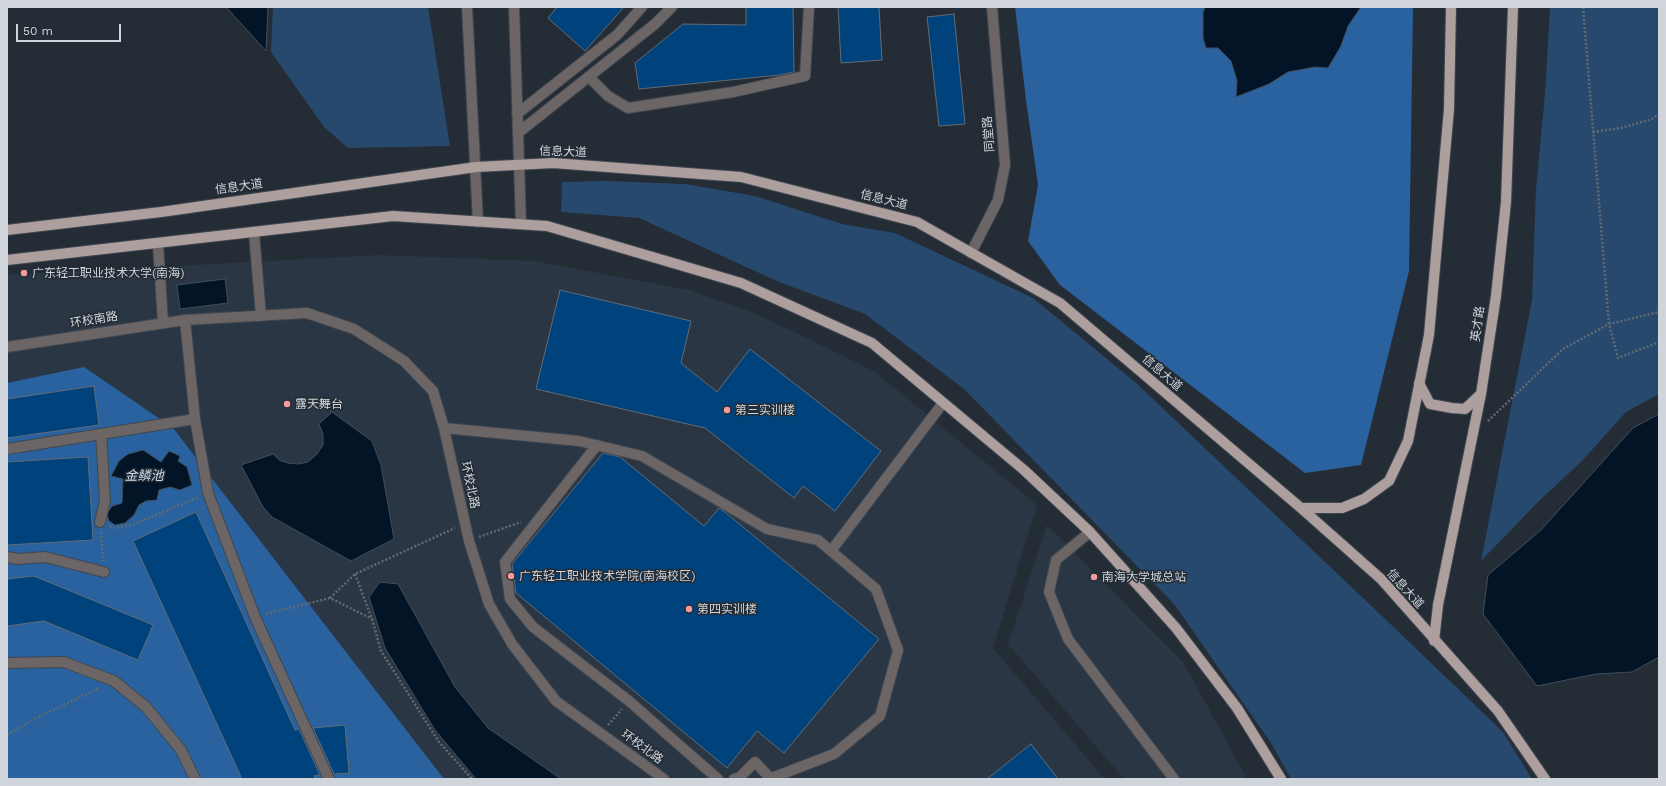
<!DOCTYPE html>
<meta charset="utf-8">
<style>
body{margin:0}
#map{position:relative;width:1666px;height:786px;overflow:hidden;background:#242c35;font-family:"Work Sans",sans-serif}
canvas{display:block}
.frame{position:absolute;inset:0;border:8px solid #d0d5db;pointer-events:none}
.scale{position:absolute;left:16px;top:24px;width:105px;height:18px;box-sizing:border-box;border:2px solid #d0d5db;border-top:0;padding-left:5px;font-size:12px;line-height:14px;white-space:nowrap;color:#d0d5db;-webkit-text-stroke:3px #242c35;paint-order:stroke}
</style>
<div id="map">
<canvas width="1666" height="786"></canvas>
<div class="frame"></div>
<div class="scale">50 m</div>
</div>
<script>
const ctx = document.querySelector('canvas').getContext('2d');
ctx.lineJoin = 'round';
function fillPath(path, color) {
  ctx.fillStyle = color;
  ctx.fill(path, 'evenodd');
}
function shape(rows) {
  const path = new Path2D();
  for (const r of rows) {
    path.moveTo(r[0], r[1]);
    for (let i = 2; i < r.length; i += 2) path.lineTo(r[i], r[i + 1]);
  }
  return path;
}
function trace(path, color, width, dash) {
  ctx.strokeStyle = color;
  ctx.lineWidth = width;
  ctx.lineCap = dash ? 'butt' : 'round';
  ctx.setLineDash(dash || []);
  ctx.stroke(path);
}
function write(font, color, halo, rows, align = 'center') {
  ctx.font = font + ' "Work Sans","Noto Sans SC",sans-serif';
  ctx.lineWidth = 3;
  ctx.setLineDash([]);
  ctx.textBaseline = 'middle';
  ctx.strokeStyle = halo;
  ctx.fillStyle = color;
  for (const [text, x, y, turn = 0] of rows) {
    ctx.save();
    ctx.translate(x, y);
    ctx.rotate((+turn || 0) * Math.PI / 180);
    ctx.textAlign = isNaN(turn) ? turn : align;
    if (halo) ctx.strokeText(text, 0, 0);
    ctx.fillText(text, 0, 0);
    ctx.restore();
  }
}
fillPath(shape([
 [379,255,535,261,689,290,755,313,874,371,1037,505,993,648,1105,779,7,779,7,275],
 [1047,525,1184,663,1247,779,1124,779,1008,644]
]), '#2a3644');
fillPath(shape([
 [273,7,428,7,450,146,348,148,324,127,271,52],
 [1550,7,1659,7,1659,394,1626,412,1582,461,1538,502,1481,561,1532,300,1536,189,1545,94],
 [606,181,685,184,755,196,842,224,895,233,1033,298,1135,382,1381,615,1503,732,1532,779,1291,779,1271,743,1174,604,964,389,865,314,779,282,639,218,561,212,562,182]
]), '#27496e');
fillPath(shape([
 [1015,7,1413,7,1409,271,1361,465,1305,473,1060,285,1028,241,1038,185,1026,100],
 [84,367,173,428,444,779,7,779,7,383]
]), '#29629e');
const water = shape([
 [226,7,268,7,266,51,226,7],
 [1205,7,1361,7,1348,26,1341,46,1328,68,1315,67,1288,72,1269,84,1236,97,1237,81,1231,61,1218,48,1206,48,1203,38,1203,12,1205,7],
 [225,279,228,303,180,309,177,285,225,279],
 [332,412,372,441,381,465,394,539,351,561,272,517,263,507,241,465,273,454,279,460,288,463,298,464,308,462,317,454,323,445,323,434,319,424,332,412],
 [1659,414,1659,657,1632,672,1596,674,1537,686,1483,614,1488,575,1541,530,1633,428,1659,414],
 [143,450,161,462,169,451,180,456,178,461,187,467,192,485,180,490,170,487,159,490,157,500,146,501,139,505,134,515,125,523,115,525,109,521,107,514,112,506,122,503,123,479,111,476,119,461,128,454,143,450],
 [380,582,398,584,455,687,488,728,561,779,476,779,435,730,385,648,369,597,380,582]
]);
fillPath(water, '#031427');
trace(water, '#404e5d', 1);
const building = shape([
 [557,7,624,7,585,51,548,18,557,7],
 [746,7,793,7,794,72,780,75,639,89,635,63,683,24,746,25,746,7],
 [838,7,879,7,882,60,841,63,838,7],
 [954,14,965,124,939,126,927,17,954,14],
 [560,290,691,321,681,363,717,392,750,349,881,451,835,511,803,486,794,498,705,428,536,389,560,290],
 [94,386,99,425,7,438,7,399,94,386],
 [603,453,620,457,704,526,719,508,726,513,879,639,784,753,757,731,727,768,516,593,512,564,603,453],
 [88,457,93,540,7,545,7,462,88,457],
 [196,512,295,730,299,729,320,775,314,776,316,779,242,779,133,541,196,512],
 [34,576,153,625,138,660,44,621,7,626,7,579,34,576],
 [345,725,349,773,334,774,313,728,345,725],
 [1031,744,1058,779,987,779,1031,744]
]);
fillPath(building, '#00437c');
trace(building, '#626b76', 1);
const minor = shape([
 [467,7,478,222],
 [514,7,521,224],
 [589,77,608,96,628,108,733,92,805,76,809,7],
 [517,114,617,35,642,7],
 [518,133,655,24,672,7],
 [254,233,261,316],
 [158,244,163,323],
 [971,253,998,200,1005,165,992,7],
 [185,320,195,419,208,493,255,617,329,779],
 [7,347,185,320,307,313,354,329,404,361,433,391,444,428,469,541,489,604,512,644,556,701,664,779],
 [444,428,579,441,642,456,767,529,818,540,876,589,898,650,880,716,834,754,769,779],
 [597,445,505,562,510,599,533,627,629,701,718,779],
 [7,449,195,419],
 [100,522,105,501,101,434],
 [1090,532,1056,560,1049,592,1068,639,1174,779],
 [831,551,943,403],
 [7,557,18,559,45,557,104,572],
 [7,663,64,662,114,681,146,707,181,750,195,779],
 [734,779,740,777,755,762,770,778]
]);
const major = shape([
 [7,230,161,212,476,167,553,163,741,177,917,222,1060,303,1301,508,1381,579,1498,711,1545,779],
 [7,260,393,216,547,226,741,283,872,343,1024,470,1090,532,1176,628,1237,708,1281,779],
 [1419,383,1430,404,1452,408,1465,409,1481,394],
 [1301,508,1342,508,1364,499,1389,481,1408,441,1429,335,1449,109,1451,7],
 [1434,641,1438,605,1481,394,1496,296,1506,202,1513,7]
]);
trace(minor, '#404750', 12);
trace(major, '#404750', 12);
trace(shape([
 [1583,7,1609,324,1618,358,1659,342],
 [1593,132,1621,128,1652,119,1659,114],
 [1488,421,1563,349,1609,324,1659,312],
 [110,526,113,528,132,525,199,497],
 [101,532,103,561],
 [479,537,521,522],
 [355,574,372,619,381,651,439,742,472,779],
 [330,598,355,574,455,528],
 [266,614,330,598,372,619],
 [608,725,622,709],
 [7,735,34,719,99,688]
]), '#636a72', 2.5, [2, 2]);
trace(minor, '#6c6565', 10);
trace(major, '#ae9f9f', 10);
for (const [x, y, r, color] of [
 [24,273,4,"#f59b9b"],
 [287,404,4,"#f59b9b"],
 [727,410,4,"#f59b9b"],
 [511,576,4,"#f59b9b"],
 [1094,577,4,"#f59b9b"],
 [689,609,4,"#f59b9b"]
]) {
  const dot = new Path2D();
  dot.arc(x, y, r, 0, 2 * Math.PI);
  ctx.fillStyle = color;
  ctx.fill(dot);
  trace(dot, '#242c35', 1.5);
}
write('12px', '#d0d5db', '#242c35', [
 ["同堂路",989,134,-95],
 ["信息大道",563,152,2],
 ["信息大道",239,187,-8],
 ["信息大道",884,200,14],
 ["环校南路",94,320,-9],
 ["英才路",1478,324,-82],
 ["信息大道",1162,373,41],
 ["环校北路",470,485,78],
 ["信息大道",1405,589,48],
 ["环校北路",642,747,36]
]);
write('12px', '#d0d5db', '#242c35', [
 ["广东轻工职业技术大学(南海)",32,273],
 ["露天舞台",295,404],
 ["第三实训楼",735,410],
 ["广东轻工职业技术学院(南海校区)",519,576],
 ["南海大学城总站",1102,577],
 ["第四实训楼",697,609]
], 'left');
write('italic 13px', '#ccdbed', '#242c35', [
 ["金鳞池",144,476]
]);
</script>
